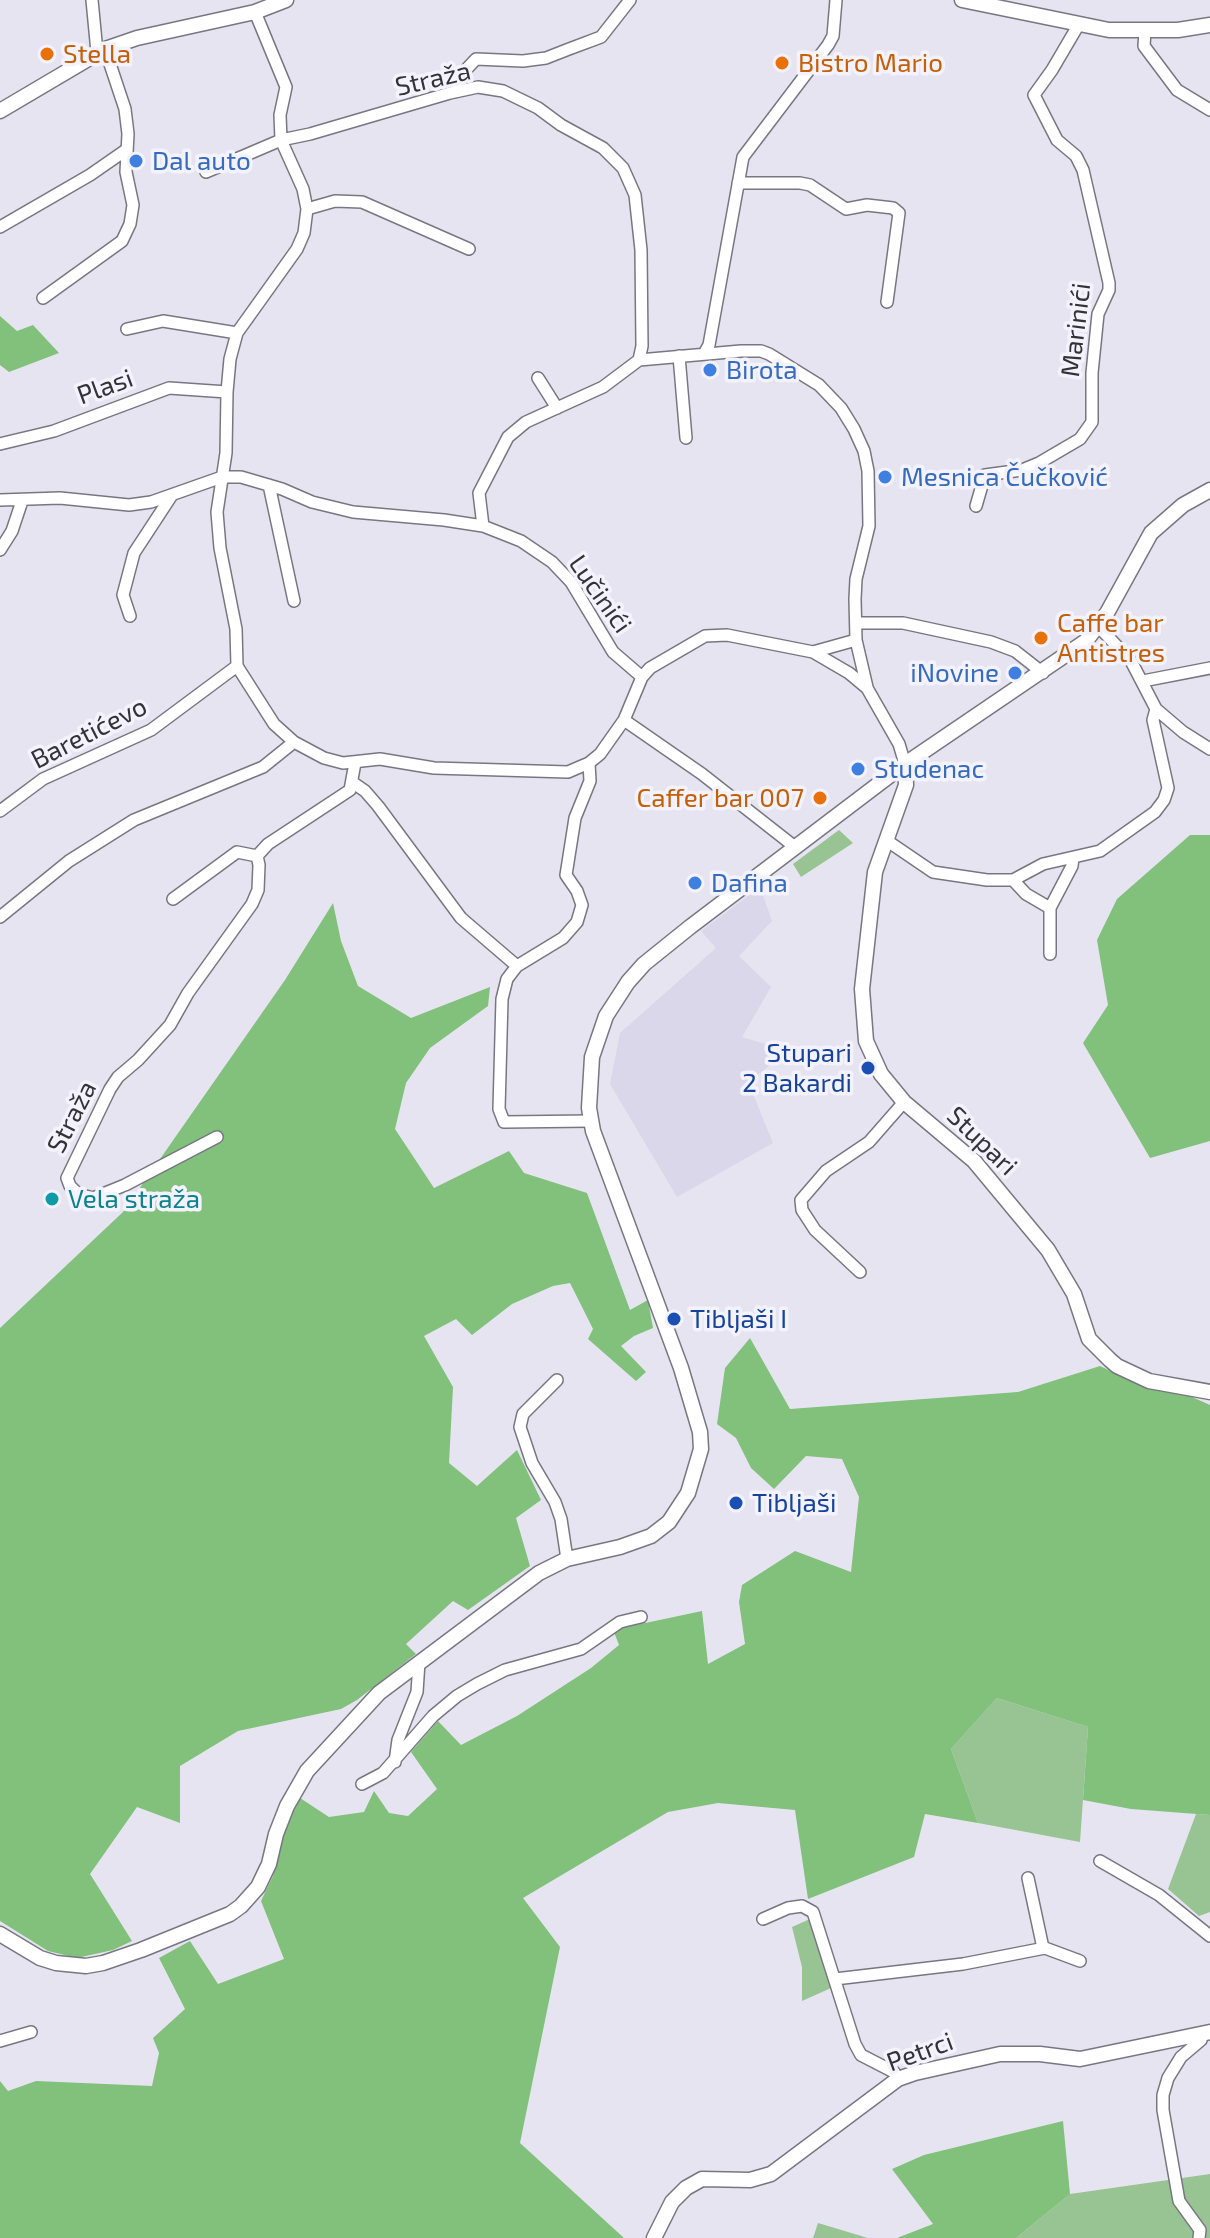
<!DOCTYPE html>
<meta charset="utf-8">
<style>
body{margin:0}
canvas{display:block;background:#e6e4f0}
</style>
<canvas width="1210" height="2238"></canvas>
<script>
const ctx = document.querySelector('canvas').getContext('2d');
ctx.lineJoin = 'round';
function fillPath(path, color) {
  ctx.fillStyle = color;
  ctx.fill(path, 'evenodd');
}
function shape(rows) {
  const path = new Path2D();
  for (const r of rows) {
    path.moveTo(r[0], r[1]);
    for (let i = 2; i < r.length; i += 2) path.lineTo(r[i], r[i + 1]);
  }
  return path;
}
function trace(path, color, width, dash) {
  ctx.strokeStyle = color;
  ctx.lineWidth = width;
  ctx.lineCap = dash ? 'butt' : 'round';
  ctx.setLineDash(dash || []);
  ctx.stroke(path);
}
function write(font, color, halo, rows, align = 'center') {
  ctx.font = font + ' "Exo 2",sans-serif';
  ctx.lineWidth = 7;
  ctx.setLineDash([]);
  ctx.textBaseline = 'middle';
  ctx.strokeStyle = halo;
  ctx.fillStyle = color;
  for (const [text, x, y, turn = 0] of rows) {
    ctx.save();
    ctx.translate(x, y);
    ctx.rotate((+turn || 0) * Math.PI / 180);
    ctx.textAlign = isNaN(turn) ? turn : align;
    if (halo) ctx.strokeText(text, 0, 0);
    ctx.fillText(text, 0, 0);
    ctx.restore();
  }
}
fillPath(shape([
 [760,887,772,921,739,956,771,987,742,1037,789,1051,748,1082,773,1143,677,1197,610,1084,620,1033,716,948,701,931]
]), '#d9d7e9');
fillPath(shape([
 [839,830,853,843,801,877,793,864],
 [997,1698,1088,1727,1080,1842,978,1823,951,1749],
 [1196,1814,1210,1815,1210,1912,1199,1916,1168,1889],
 [810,1919,831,1988,802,2001,802,1967,792,1927],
 [1210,2174,1210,2238,1016,2238,1070,2194],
 [818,2223,868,2238,813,2238]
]), '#97c492');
fillPath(shape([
 [0,316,17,331,33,325,59,353,9,372,0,365],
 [1190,835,1210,835,1210,1141,1150,1158,1083,1043,1108,1005,1097,940,1117,899],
 [333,903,341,941,358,986,411,1018,490,987,488,1006,430,1048,406,1083,395,1129,434,1188,509,1151,524,1173,587,1193,630,1310,648,1300,653,1328,634,1336,621,1346,646,1372,636,1381,588,1339,593,1329,570,1283,553,1286,512,1304,472,1335,456,1319,424,1336,453,1387,449,1463,477,1486,517,1450,541,1500,516,1518,530,1566,468,1610,453,1601,406,1644,416,1654,357,1700,341,1709,238,1731,180,1766,180,1823,137,1807,90,1874,132,1941,113,1950,77,1958,48,1951,0,1921,0,1328,123,1212,285,980],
 [750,1338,790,1409,1018,1392,1100,1366,1148,1389,1183,1393,1210,1405,1210,1815,1131,1809,1083,1800,1088,1727,997,1698,951,1749,978,1823,925,1814,914,1857,808,1899,795,1810,718,1803,668,1812,523,1898,560,1947,520,2143,624,2238,0,2238,0,2081,8,2091,36,2081,152,2086,159,2053,153,2038,185,2009,159,1958,190,1941,218,1984,284,1959,261,1901,273,1876,286,1828,300,1798,329,1817,364,1812,374,1791,389,1813,408,1816,437,1789,411,1752,438,1721,461,1745,517,1716,591,1668,619,1645,614,1632,617,1629,702,1611,708,1664,745,1644,739,1602,742,1585,795,1551,851,1572,859,1497,842,1459,806,1456,774,1489,751,1468,736,1438,717,1424,725,1368],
 [1063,2121,1070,2194,1016,2238,897,2238,933,2224,892,2169,924,2155]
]), '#81c17b');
const street = shape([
 [92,0,97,52],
 [1145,31,1144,46,1177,90,1210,110],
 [455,92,460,76,476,59,523,61,546,58,569,49,601,37,630,0],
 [206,172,281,140,310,134,450,93,478,87,503,91,538,108,561,125,603,148,623,168,635,195,641,250,642,346,639,360],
 [738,183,800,183,810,185,846,209,867,205,893,208,899,213,887,302],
 [307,209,335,201,362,202,469,249],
 [0,227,90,175,126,150],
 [43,298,122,241,130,224,133,205,126,172,128,134,125,109,105,49],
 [127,329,163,321,237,333],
 [704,354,709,345,743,157,828,45,833,36,836,0],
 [679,356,686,438],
 [538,378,557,408],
 [0,444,54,431,169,388,227,392],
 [269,485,294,601],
 [0,500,60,498,129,505,151,502,222,477,241,477,282,489,312,502,353,512,444,520,483,526,521,541,552,562,571,582,613,652,642,677],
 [976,506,985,475,1022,470,1039,463,1080,439,1092,422,1092,373,1098,314,1109,290,1109,283,1083,170,1076,156,1057,140,1034,95,1052,70,1079,24],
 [483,526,479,493,508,437,526,422,603,387,639,360,741,351,761,351,769,354,819,385,841,408,854,429,864,451,868,471,869,526,856,579,855,599,856,640,867,687],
 [0,550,12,531,22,501],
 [130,616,123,595,134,553,172,495],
 [856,623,903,623,991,642,1015,651,1043,673],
 [1098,626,1131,661,1156,709,1183,732,1210,749],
 [813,652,856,640],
 [237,666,274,724,294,742,324,758,343,763,380,759,434,768,568,772,589,763,600,754,624,720,642,677,650,668,705,636,727,635,813,652,849,673,867,688,899,744,905,764],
 [237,666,236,629,220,548,217,512,226,453,227,392,230,359,237,333,297,249,304,233,307,209,303,189,281,140,280,115,286,87,255,12],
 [1143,681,1210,668],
 [624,720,702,774,795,847],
 [589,763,590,781,575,818,566,875,577,891,582,905,577,922,563,938,517,966,507,979,502,999,499,1109,504,1122,591,1121],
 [352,782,365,791,378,806,461,918,517,966],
 [0,811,43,779,151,730,237,666],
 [886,840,933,872,987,880,1013,880,1043,864,1100,851,1155,812,1164,800,1168,788,1153,720,1156,709],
 [257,856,268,844,350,790,355,763],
 [1013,880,1026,894,1050,908],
 [173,899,237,852,257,856],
 [0,917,69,861,134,820,263,767,294,742],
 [1050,954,1050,908,1072,866,1073,858],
 [217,1137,125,1185,93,1198,78,1194,70,1186,67,1178,110,1089,118,1077,138,1060,170,1025,188,993,252,904,258,890,259,865,257,856],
 [860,1272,815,1230,802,1210,801,1200,826,1171,869,1142,904,1102],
 [557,1380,523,1414,520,1427,532,1463,555,1502,561,1519,567,1559],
 [395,1762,398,1740,417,1692,419,1662],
 [362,1784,383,1773,433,1716,457,1696,477,1684,505,1670,581,1649,620,1622,641,1617],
 [1100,1861,1159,1895,1210,1936],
 [1028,1878,1043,1948],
 [763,1919,788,1908,802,1906,813,1912,855,2044,861,2055,894,2072,898,2079],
 [835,1979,963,1964,1045,1948,1080,1961],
 [0,2041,31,2032],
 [1199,2238,1200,2230,1179,2201,1163,2110,1163,2095,1168,2078,1181,2057,1201,2040,1202,2034]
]);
const secondary = shape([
 [962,0,1109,30,1178,30,1210,25],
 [0,111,105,49,137,38,255,12,286,0],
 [905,764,906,785,875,872,862,989,866,1041,881,1074,904,1102,974,1161,1048,1250,1074,1294,1089,1339,1110,1360,1117,1366,1149,1381,1210,1392],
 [0,1934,40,1958,56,1963,86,1966,103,1963,141,1950,230,1914,241,1906,258,1887,269,1864,276,1834,287,1806,307,1771,379,1693,539,1573,567,1559,620,1547,651,1536,669,1522,688,1493,701,1449,700,1432,681,1368,593,1131,589,1108,592,1057,606,1016,628,982,644,964,690,927,905,764,1086,641,1107,613,1151,533,1183,505,1210,490],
 [654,2238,672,2202,686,2188,702,2179,750,2180,771,2174,898,2079,915,2073,1000,2054,1040,2054,1080,2059,1210,2032]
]);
trace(street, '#787781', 14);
trace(secondary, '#787781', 17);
trace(street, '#fff', 11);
trace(secondary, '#fff', 14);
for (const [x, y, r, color] of [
 [47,54,8,"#e8710a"],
 [782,63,8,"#e8710a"],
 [136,161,8,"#3f7fe0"],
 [710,370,8,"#3f7fe0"],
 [885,477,8,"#3f7fe0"],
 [1041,638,8,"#e8710a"],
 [1015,673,8,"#3f7fe0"],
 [858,769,8,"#3f7fe0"],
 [820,798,8,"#e8710a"],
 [695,883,8,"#3f7fe0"],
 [868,1068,8,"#1a4fb4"],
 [52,1199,8,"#0f9aa8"],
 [674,1319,8,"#1a4fb4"],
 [736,1503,8,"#1a4fb4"]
]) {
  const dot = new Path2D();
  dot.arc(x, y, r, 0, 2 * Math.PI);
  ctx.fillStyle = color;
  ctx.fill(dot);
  trace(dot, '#f3f2fd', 3);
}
write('26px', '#c56008', '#f3f2fd', [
 ["Stella",63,54],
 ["Bistro Mario",798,63],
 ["Caffe bar",1057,623],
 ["Antistres",1057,653],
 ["Caffer bar 007",804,798,"right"]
], 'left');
write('26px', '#333337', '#f3f2fd', [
 ["Straža",433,79,-13],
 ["Marinići",1076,330,-83],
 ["Plasi",105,387,-20],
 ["Lučinići",600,594,55],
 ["Baretićevo",89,733,-27],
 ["Straža",72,1117,-63],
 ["Stupari",982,1141,44],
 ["Petrci",920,2052,-20]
]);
write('26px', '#366cbe', '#f3f2fd', [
 ["Dal auto",152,161],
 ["Birota",726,370],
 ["Mesnica Čučković",901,477],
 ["iNovine",999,673,"right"],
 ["Studenac",874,769],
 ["Dafina",711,883]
], 'left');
write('26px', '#164399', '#f3f2fd', [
 ["Stupari",852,1053,"right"],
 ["2 Bakardi",852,1083,"right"],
 ["Tibljaši I",690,1319],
 ["Tibljaši",752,1503]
], 'left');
write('26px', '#0d838f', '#f3f2fd', [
 ["Vela straža",68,1199]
], 'left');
</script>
